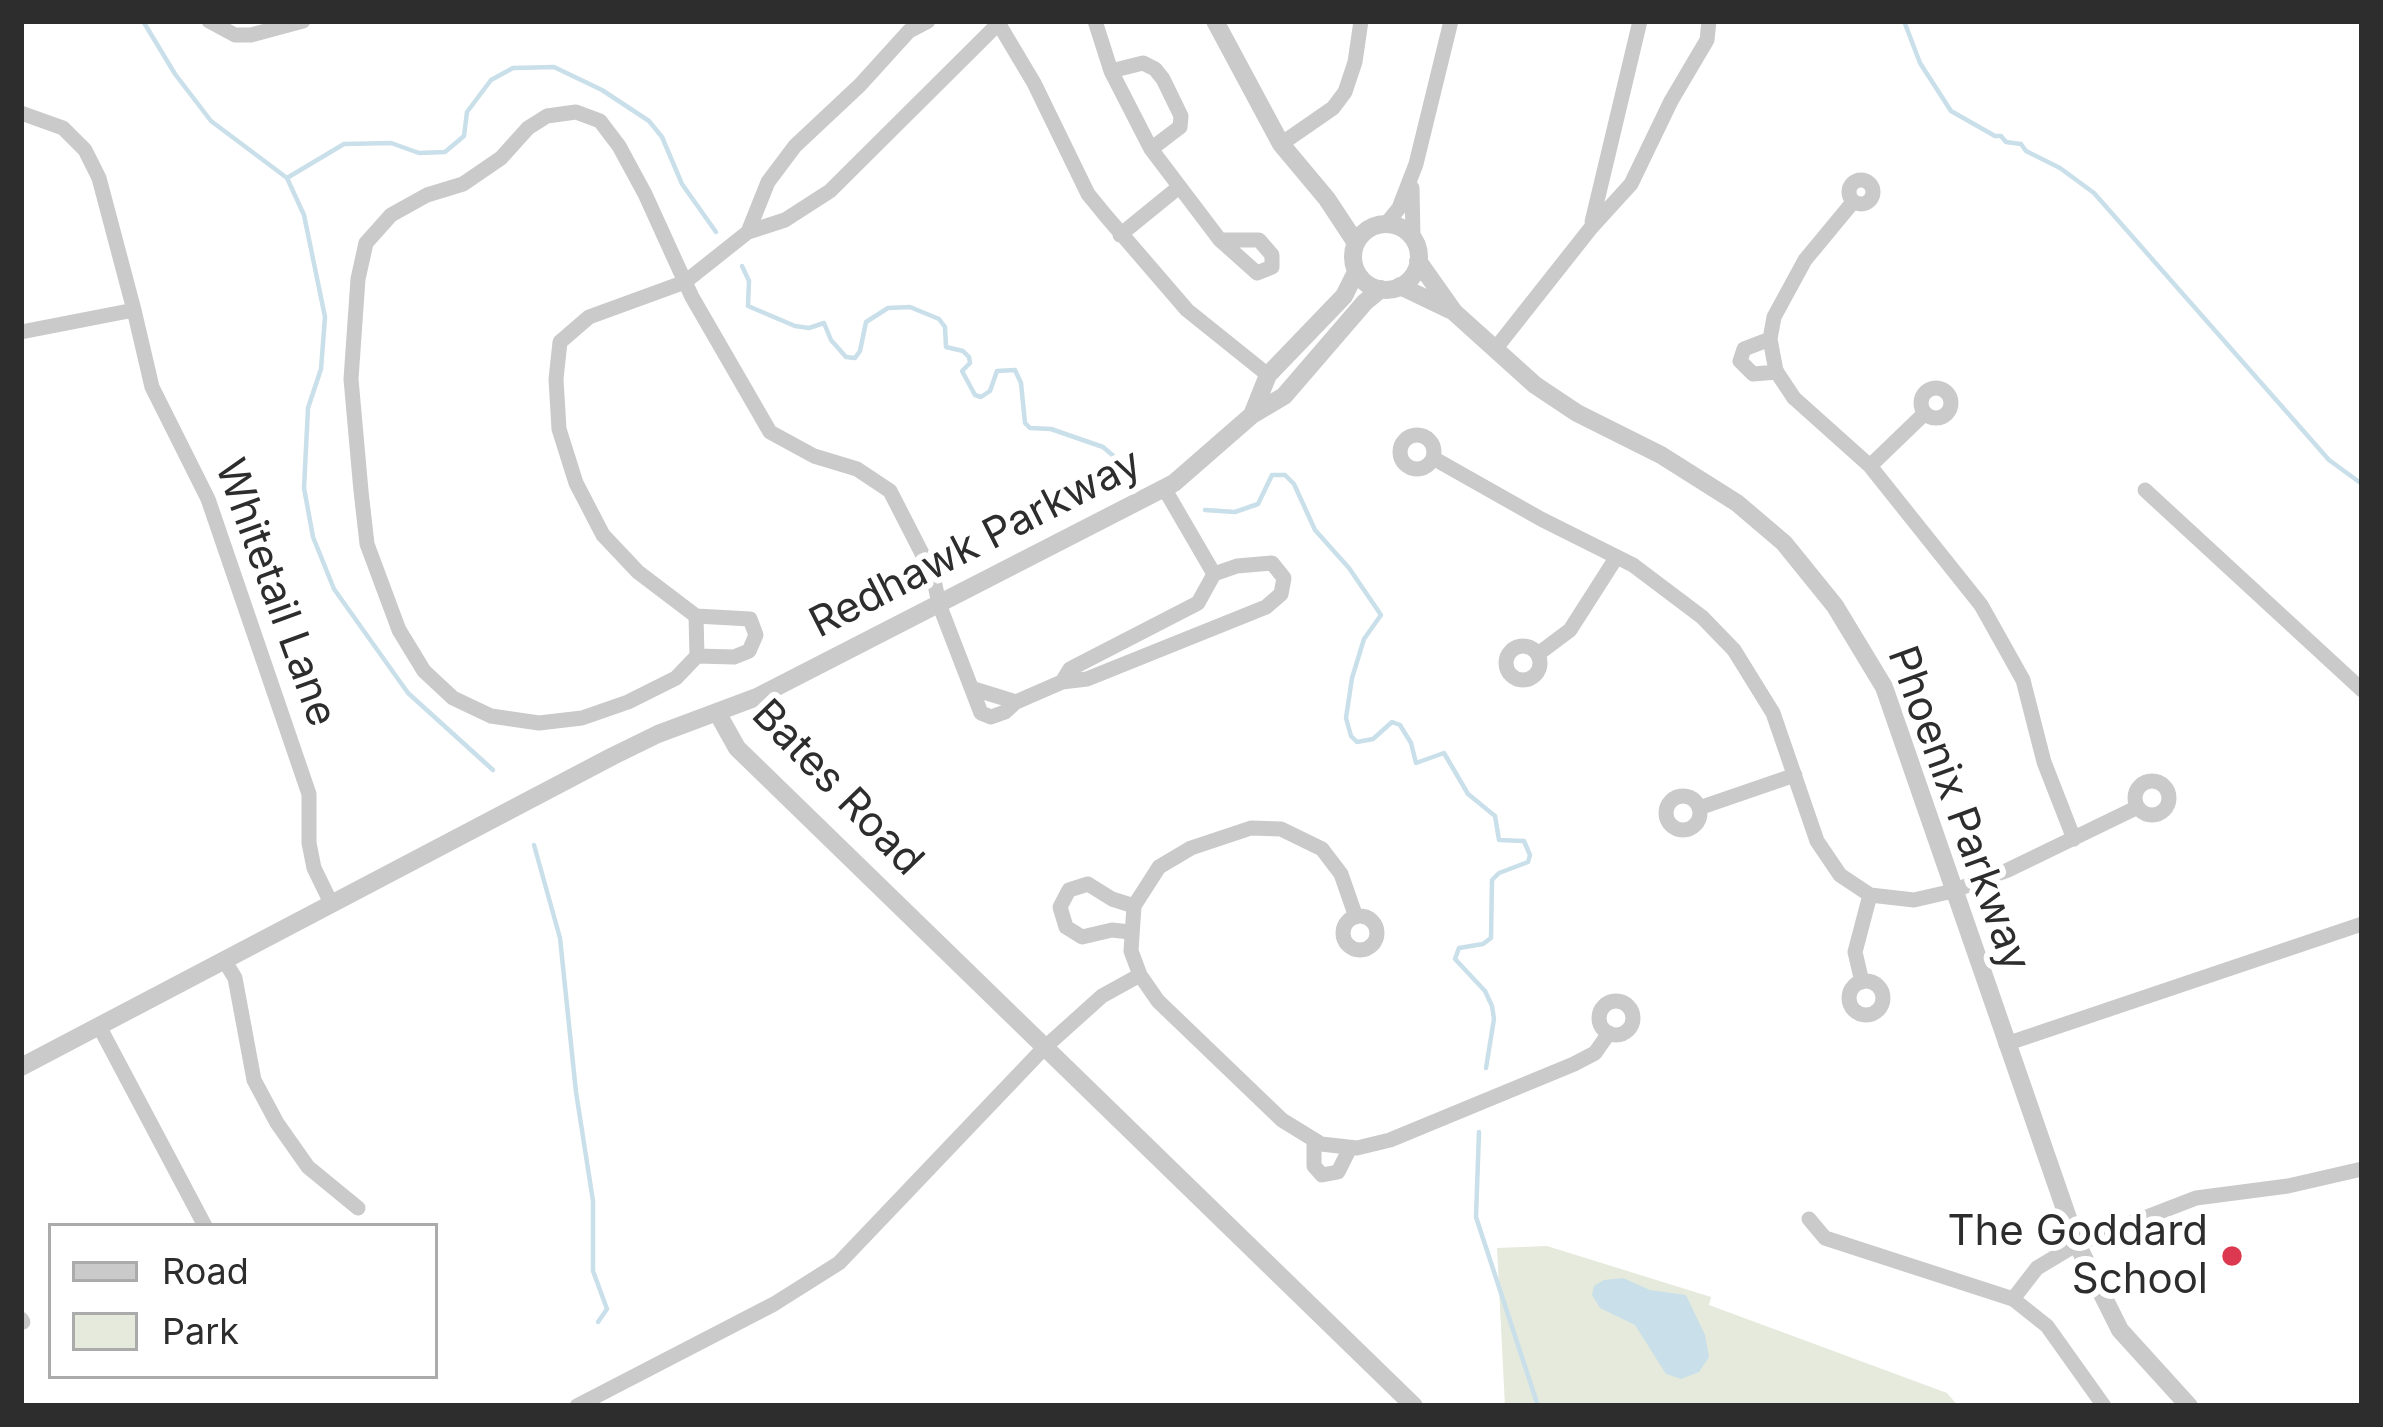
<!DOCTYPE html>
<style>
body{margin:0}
#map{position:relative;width:2383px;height:1427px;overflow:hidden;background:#fff;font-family:Inter,sans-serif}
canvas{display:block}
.frame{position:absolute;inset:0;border:24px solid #2d2d2d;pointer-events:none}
.legend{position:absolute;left:48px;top:1223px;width:390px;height:156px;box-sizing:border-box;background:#fff;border:3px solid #ababab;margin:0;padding:15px 21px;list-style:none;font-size:36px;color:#2d2d2d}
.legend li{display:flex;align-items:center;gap:24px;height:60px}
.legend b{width:60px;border:3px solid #ababab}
</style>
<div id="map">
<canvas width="2383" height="1427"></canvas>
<div class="frame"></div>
<ul class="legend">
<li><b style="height:15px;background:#cacaca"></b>Road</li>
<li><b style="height:33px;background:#e5eadc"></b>Park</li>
</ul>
</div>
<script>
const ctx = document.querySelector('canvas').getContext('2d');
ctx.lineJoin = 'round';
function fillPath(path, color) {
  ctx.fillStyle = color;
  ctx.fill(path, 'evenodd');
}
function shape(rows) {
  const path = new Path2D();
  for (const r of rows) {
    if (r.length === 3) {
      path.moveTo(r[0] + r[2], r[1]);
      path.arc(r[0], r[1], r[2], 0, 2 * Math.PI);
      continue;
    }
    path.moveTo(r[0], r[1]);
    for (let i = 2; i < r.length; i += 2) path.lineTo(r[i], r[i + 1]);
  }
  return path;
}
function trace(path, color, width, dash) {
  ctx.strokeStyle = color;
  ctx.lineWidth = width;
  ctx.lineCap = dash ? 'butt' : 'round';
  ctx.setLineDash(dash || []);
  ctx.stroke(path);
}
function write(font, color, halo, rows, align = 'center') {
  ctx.font = font + ' Inter,sans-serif';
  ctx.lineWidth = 12;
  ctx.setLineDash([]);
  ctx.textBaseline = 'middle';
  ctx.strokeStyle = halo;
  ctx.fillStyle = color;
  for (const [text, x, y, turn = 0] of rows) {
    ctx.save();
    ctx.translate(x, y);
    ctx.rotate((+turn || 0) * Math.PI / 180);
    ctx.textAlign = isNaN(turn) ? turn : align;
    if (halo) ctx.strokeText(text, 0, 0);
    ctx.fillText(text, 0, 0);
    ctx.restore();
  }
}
fillPath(shape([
 [1547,1246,1711,1297,1709,1305,1947,1393,1958,1406,1505,1406,1497,1248]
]), '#e5eadc');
fillPath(shape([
 [1623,1278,1650,1290,1686,1295,1705,1335,1709,1357,1699,1372,1681,1379,1666,1374,1635,1325,1600,1308,1592,1295,1594,1286,1604,1280]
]), '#c9dfe9');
trace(shape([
 [143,21,175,74,211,121,287,178,304,215,325,317,321,369,308,408,304,488,313,537,334,589,408,693,493,770],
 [1904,21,1920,63,1951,111,1995,136,2001,136,2006,142,2021,144,2026,151,2060,168,2094,193,2329,460,2362,484],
 [287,178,344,144,391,143,419,153,445,152,464,136,467,112,491,80,513,68,554,67,602,90,649,121,662,137,682,184,716,232],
 [742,266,749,281,748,306,795,326,809,328,824,323,831,340,846,357,855,358,860,351,866,322,888,308,910,307,939,319,945,327,946,347,963,351,969,357,970,363,962,371,975,395,981,397,990,391,997,371,1015,370,1021,383,1025,423,1030,428,1051,429,1103,447,1124,465],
 [1205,510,1235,512,1258,504,1272,475,1285,475,1294,484,1315,530,1349,568,1381,615,1364,639,1352,678,1346,718,1351,736,1357,742,1373,739,1392,722,1400,725,1411,743,1416,763,1444,753,1468,794,1495,816,1499,840,1524,841,1530,855,1528,862,1499,873,1492,880,1491,938,1483,944,1459,948,1455,959,1485,991,1492,1006,1494,1019,1486,1068],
 [534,845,560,938,576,1092,593,1201,593,1271,607,1309,598,1322],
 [1479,1132,1476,1217,1538,1406]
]), '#c9dfe9', 4.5);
trace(shape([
 [209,21,235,35,251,35,303,21],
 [997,21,1034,83,1088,194,1106,216,1187,310,1268,375],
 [1001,21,830,191,785,220,748,232,685,282,589,317,560,342,556,379,559,429,576,483,603,535,638,572,696,616,697,656,676,678,628,702,582,718,539,723,491,716,453,698,424,671,399,630,367,544,361,491,351,379,358,279,366,243,391,215,427,195,463,184,501,158,528,128,547,116,576,112,600,121,619,146,645,194,685,282,692,297,770,432,814,456,857,469,890,491,933,575,939,604,981,713,991,717,1005,712,1016,702,1062,682,1087,679,1266,607,1281,594,1284,578,1272,563,1237,566,1214,574,1198,603,1070,669,1062,682],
 [1095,21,1111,71,1151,149,1220,240,1257,273,1272,267,1272,255,1259,240,1220,240],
 [1111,71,1143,63,1155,69,1163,79,1181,116,1180,127,1151,149],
 [21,113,63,128,85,150,99,178,134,310,21,332],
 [1281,144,1333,108,1345,92,1355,62,1361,21],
 [1861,192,12],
 [1412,188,1413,237],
 [1853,202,1805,260,1774,317,1770,339,1776,371,1794,398,1870,466,1981,605,2023,680,2044,762,2074,839],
 [1592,222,1640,21],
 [1387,223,1399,208,1416,164,1451,21],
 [748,232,768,182,795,146,860,85,909,31,928,21],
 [1120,235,1179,187],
 [134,310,152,387,208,499,309,794,309,843,314,868,331,903],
 [1770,339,1744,349,1740,361,1753,374,1777,372],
 [1496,348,1590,229,1631,184,1671,101,1707,40,1709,21],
 [1936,403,15],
 [1417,452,17],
 [1433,458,1541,519,1633,565,1702,617,1734,650,1773,713,1817,841,1840,875,1870,895,1914,900,1953,891,2008,870,2138,807],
 [1870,466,1925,413],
 [1164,488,1214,574],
 [2145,490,2362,690],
 [696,616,750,619,756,635,749,651,734,657,697,656],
 [1523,663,17],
 [1538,654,1570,630,1616,558],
 [974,689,1016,702],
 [2152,798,17],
 [1683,813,17],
 [1699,808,1795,775],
 [1360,933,17],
 [1356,917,1341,874,1322,849,1281,829,1251,828,1191,848,1159,867,1134,906,1131,951,1140,975,1158,1001,1282,1120,1321,1144,1357,1148,1390,1140,1574,1064,1595,1053,1609,1033],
 [1130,932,1112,930,1082,937,1066,927,1060,907,1069,890,1088,884,1112,899,1134,906],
 [224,960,235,978,254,1080,277,1123,308,1167,358,1208],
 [1866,998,17],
 [1862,982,1855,952,1870,895],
 [1616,1018,17],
 [99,1026,205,1226],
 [2006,1044,2362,924],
 [1314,1142,1314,1166,1322,1175,1338,1172,1350,1148],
 [1809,1219,1825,1238,2013,1299,2047,1326,2104,1406],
 [2013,1299,2037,1268,2077,1244,2196,1198,2288,1186,2362,1169],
 [21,1319,23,1322],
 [577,1406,774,1304,839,1263,1043,1049,1102,996,1140,975]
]), '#cacaca', 15);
trace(shape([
 [1215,21,1281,144,1327,199,1356,243],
 [1386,257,33],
 [1418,261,1454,312,1535,385,1577,413,1661,455,1737,503,1784,543,1835,606,1884,687,2077,1244,2120,1330,2189,1406],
 [1400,286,1450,310],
 [1252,415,1268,375,1344,296,1356,272],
 [718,714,737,748,1414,1406],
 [21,1067,613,756,658,734,757,697,1174,483,1252,415,1284,396,1365,302,1381,289]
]), '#cacaca', 18);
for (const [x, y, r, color] of [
 [2232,1256,12,"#dc3850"]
]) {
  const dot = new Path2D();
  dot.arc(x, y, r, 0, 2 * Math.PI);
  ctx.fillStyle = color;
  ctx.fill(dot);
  trace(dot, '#fff', 4.5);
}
write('42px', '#2d2d2d', '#fff', [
 ["Redhawk Parkway",976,544,-27],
 ["Whitetail Lane",275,593,70],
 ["Bates Road",837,788,46],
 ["Phoenix Parkway",1958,809,70]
]);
write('42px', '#2d2d2d', '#fff', [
 ["The Goddard",2208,1232],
 ["School",2208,1280]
], 'right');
</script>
